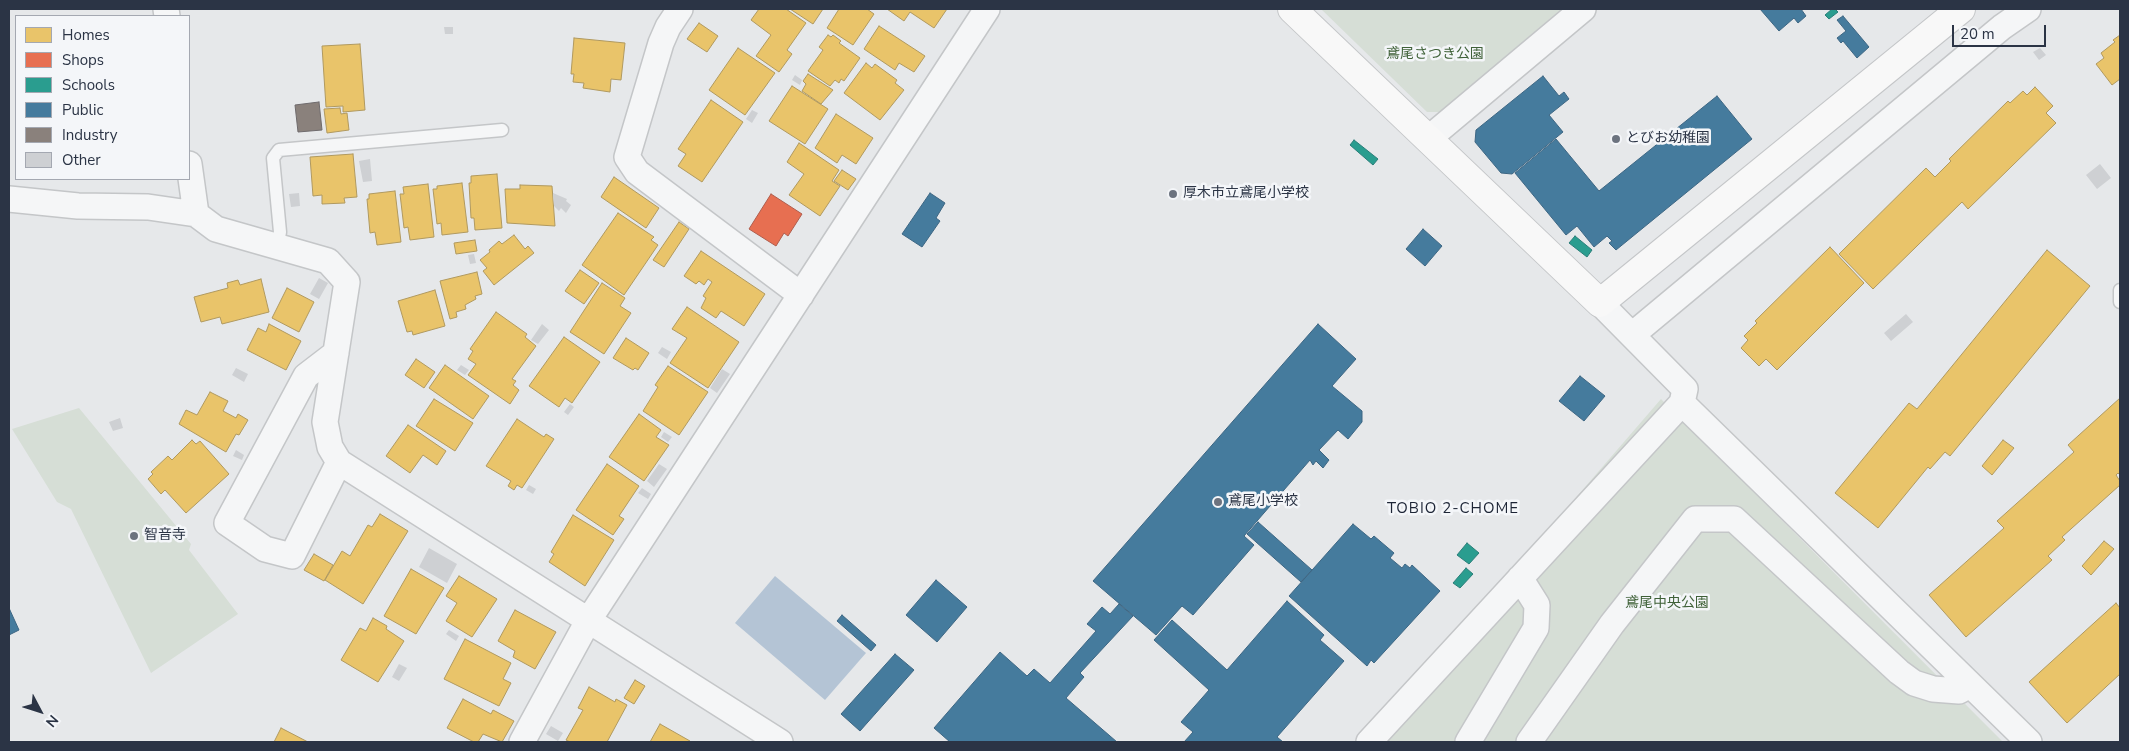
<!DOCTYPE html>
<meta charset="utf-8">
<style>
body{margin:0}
#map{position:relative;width:2129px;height:751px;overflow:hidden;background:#e6e8ea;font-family:"Nunito Sans",sans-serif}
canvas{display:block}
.frame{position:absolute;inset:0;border:10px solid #2b3445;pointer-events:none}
.legend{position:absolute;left:15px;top:15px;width:175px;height:165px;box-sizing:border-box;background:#f4f6f9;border:1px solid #a4a8b1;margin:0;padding:6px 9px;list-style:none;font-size:15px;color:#2b3445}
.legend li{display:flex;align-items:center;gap:10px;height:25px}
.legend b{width:25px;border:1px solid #a4a8b1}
.north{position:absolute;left:15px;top:686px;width:50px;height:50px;-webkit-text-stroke:4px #f4f6f9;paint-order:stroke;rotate:130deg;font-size:14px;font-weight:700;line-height:20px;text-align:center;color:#2b3445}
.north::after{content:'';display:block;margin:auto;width:18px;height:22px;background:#2b3445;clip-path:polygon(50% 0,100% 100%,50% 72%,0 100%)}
.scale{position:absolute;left:1952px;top:25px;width:94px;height:22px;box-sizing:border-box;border:2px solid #2b3445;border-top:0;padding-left:6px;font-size:15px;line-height:18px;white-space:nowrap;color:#2b3445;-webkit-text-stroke:4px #f4f6f9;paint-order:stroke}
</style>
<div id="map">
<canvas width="2129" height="751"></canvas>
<div class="frame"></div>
<ul class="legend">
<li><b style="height:14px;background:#e9c46a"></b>Homes</li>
<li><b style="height:14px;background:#e76f51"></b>Shops</li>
<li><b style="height:14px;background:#2a9d8f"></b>Schools</li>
<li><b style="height:14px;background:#457b9d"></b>Public</li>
<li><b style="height:14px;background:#8a817c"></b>Industry</li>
<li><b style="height:14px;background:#ced0d3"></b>Other</li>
</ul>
<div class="north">N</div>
<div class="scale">20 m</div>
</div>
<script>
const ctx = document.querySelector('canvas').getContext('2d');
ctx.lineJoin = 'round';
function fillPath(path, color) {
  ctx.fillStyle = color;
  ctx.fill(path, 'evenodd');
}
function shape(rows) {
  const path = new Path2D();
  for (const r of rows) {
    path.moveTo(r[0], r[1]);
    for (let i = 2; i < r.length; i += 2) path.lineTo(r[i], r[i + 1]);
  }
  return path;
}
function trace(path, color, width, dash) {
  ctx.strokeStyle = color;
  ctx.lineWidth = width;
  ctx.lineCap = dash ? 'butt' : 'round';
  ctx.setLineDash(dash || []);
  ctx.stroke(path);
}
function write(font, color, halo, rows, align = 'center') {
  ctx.font = font + ' "Nunito Sans","Noto Sans JP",sans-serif';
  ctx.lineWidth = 5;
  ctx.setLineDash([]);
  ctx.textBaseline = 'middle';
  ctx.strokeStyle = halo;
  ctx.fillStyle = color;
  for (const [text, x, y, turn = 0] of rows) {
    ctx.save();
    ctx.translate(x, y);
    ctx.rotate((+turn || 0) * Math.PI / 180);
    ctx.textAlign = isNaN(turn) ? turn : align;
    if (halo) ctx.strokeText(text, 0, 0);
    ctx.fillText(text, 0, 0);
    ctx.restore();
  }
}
fillPath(shape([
 [1321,9,1564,9,1440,112,1427,112],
 [1661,399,2003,742,1365,742],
 [79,408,191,544,189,550,238,614,151,673,71,509,57,502,12,429]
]), '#d6ded6');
fillPath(shape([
 [775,576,866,653,825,700,735,623]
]), '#b4c4d5');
const homes = shape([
 [759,9,786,9,806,23,787,50,792,54,779,72,756,56,771,35,751,20,759,9],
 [790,9,823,9,813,24,790,9],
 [839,9,867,9,874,14,853,45,827,28,839,9],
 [887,9,947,9,934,28,910,12,904,21,887,9],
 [699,23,718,36,707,52,687,39,699,23],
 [879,26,925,56,914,72,899,63,895,70,864,49,879,26],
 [828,35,831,37,833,35,841,41,839,43,860,58,844,81,841,79,839,83,835,80,830,86,808,71,823,50,819,47,828,35],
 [2120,35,2120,79,2112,85,2096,64,2104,58,2101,53,2115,42,2113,40,2120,35],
 [574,38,625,43,621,80,611,79,610,92,583,88,584,83,573,82,574,74,571,74,574,38],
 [360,44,365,110,343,112,343,106,326,107,322,46,360,44],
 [738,48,775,73,745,115,709,90,738,48],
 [866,63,872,68,875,64,897,80,895,83,904,90,880,120,844,93,866,63],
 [808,74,833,90,821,104,802,91,806,84,803,81,808,74],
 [792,86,828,109,805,144,769,121,792,86],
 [2035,87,2053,106,2046,113,2056,123,1968,209,1962,202,1873,289,1839,254,1926,168,1935,177,1951,161,1949,159,2008,101,2010,103,2023,91,2027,95,2035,87],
 [711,100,743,122,702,182,678,166,686,154,678,149,711,100],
 [340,108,341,114,347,113,349,130,327,133,324,109,340,108],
 [836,114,873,138,856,164,842,155,837,163,815,148,836,114],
 [799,143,839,170,832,181,840,186,820,216,789,195,804,174,787,162,799,143],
 [353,154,357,197,344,198,345,203,322,204,322,195,313,196,310,157,353,154],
 [842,170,856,179,848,190,834,181,842,170],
 [497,174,502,228,475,230,474,218,471,218,469,183,471,183,471,176,497,174],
 [614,177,659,208,646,228,601,197,614,177],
 [462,183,468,232,442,235,441,223,437,224,433,189,437,189,437,186,462,183],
 [428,184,434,237,410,240,408,227,404,228,400,194,404,194,403,187,428,184],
 [520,185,552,186,555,226,507,223,505,189,520,189,520,185],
 [395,191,401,242,377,245,375,232,370,233,367,199,369,199,369,194,395,191],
 [618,213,654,237,651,240,658,245,624,295,582,265,618,213],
 [679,222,689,229,664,267,653,260,679,222],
 [514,235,525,249,528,246,534,253,494,285,483,271,487,268,480,260,490,252,489,250,499,241,502,244,514,235],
 [475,240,477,251,456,254,454,243,475,240],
 [1830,247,1864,283,1777,370,1766,359,1759,366,1741,348,1748,340,1744,336,1757,323,1755,321,1830,247],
 [2047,250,2090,286,1950,456,1945,452,1930,469,1928,467,1878,528,1835,493,1909,403,1917,409,2047,250],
 [701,251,765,294,744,326,721,311,716,318,701,308,706,298,703,296,712,282,708,279,704,285,699,281,696,284,684,276,701,251],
 [580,270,599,283,584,304,565,291,580,270],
 [477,272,482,294,475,296,476,299,465,305,466,309,456,312,457,317,450,319,440,281,477,272],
 [261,279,269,312,222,324,220,317,201,322,194,297,228,288,227,283,238,280,240,285,261,279],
 [602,283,625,298,620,306,631,313,604,354,570,332,602,283],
 [287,288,314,302,299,332,272,318,287,288],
 [435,290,445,326,413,335,412,331,407,332,398,301,435,290],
 [687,307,739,342,708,388,670,363,687,338,672,329,687,307],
 [496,312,527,334,525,337,536,346,512,379,516,381,513,385,519,390,510,404,468,375,476,364,468,359,473,351,470,349,496,312],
 [269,324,301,341,286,370,247,350,258,328,266,332,269,324],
 [564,337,600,362,572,403,565,398,559,407,529,386,564,337],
 [626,338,649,353,638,370,635,368,633,370,613,358,626,338],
 [416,359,435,372,424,388,405,375,416,359],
 [445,365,489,396,473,419,429,388,445,365],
 [668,366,708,392,679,435,643,411,658,387,655,385,668,366],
 [210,392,228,401,223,411,236,418,238,414,248,420,239,435,236,434,226,452,179,424,186,410,197,415,210,392],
 [2120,398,2120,475,2118,473,2116,475,2120,481,2120,485,2062,537,2065,540,2048,556,2052,560,1966,637,1929,595,2004,528,1997,521,2074,452,2068,445,2120,398],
 [434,399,473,423,455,451,416,426,434,399],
 [639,414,661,430,656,437,669,445,644,481,609,457,639,414],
 [517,419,544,437,546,434,554,439,522,488,517,485,514,490,508,486,511,481,486,466,517,419],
 [408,425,446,451,437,465,423,455,410,473,386,456,408,425],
 [192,440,196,444,200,441,229,474,186,513,165,490,161,494,148,479,153,474,151,472,168,456,172,460,192,440],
 [2003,440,2014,448,1992,475,1982,466,2003,440],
 [607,464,639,486,619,516,624,519,613,535,576,510,607,464],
 [380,514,408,531,363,604,325,580,342,551,350,556,368,525,372,527,380,514],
 [573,515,614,540,585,586,549,562,554,554,551,552,573,515],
 [2104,541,2114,549,2091,575,2082,566,2104,541],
 [314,554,333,565,324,581,304,570,314,554],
 [411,569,444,588,416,634,384,616,411,569],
 [459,576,497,599,472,637,446,621,457,603,446,596,459,576],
 [2116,603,2120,608,2120,674,2067,723,2029,682,2116,603],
 [515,610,556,632,535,669,513,657,515,651,498,641,515,610],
 [373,618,387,626,386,629,404,641,378,682,341,660,360,628,366,631,373,618],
 [465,639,511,663,503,679,511,683,499,706,444,679,465,639],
 [635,680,645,686,634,704,624,698,635,680],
 [589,687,615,702,616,699,627,705,607,742,570,742,566,740,583,710,578,708,589,687],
 [463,699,491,714,493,710,514,721,502,742,483,734,478,742,474,742,447,728,463,699],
 [660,724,690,741,689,742,650,742,660,724],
 [281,728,308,742,274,742,281,728]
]);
fillPath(homes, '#e9c46a');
trace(homes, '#b0995f', 1);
const shops = shape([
 [771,194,802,214,788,236,784,233,776,246,749,229,771,194]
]);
fillPath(shops, '#e76f51');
trace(shops, '#af5d4d', 1);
const schools = shape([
 [1832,9,1835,9,1838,12,1829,19,1825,15,1832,9],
 [1354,140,1378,159,1373,165,1350,145,1354,140],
 [1575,236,1592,250,1587,257,1569,243,1575,236],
 [1467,543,1479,553,1469,564,1457,555,1467,543],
 [1466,568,1473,574,1460,588,1453,583,1466,568]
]);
fillPath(schools, '#2a9d8f');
trace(schools, '#2a7e79', 1);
const public = shape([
 [1760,9,1801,9,1806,16,1798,23,1794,18,1779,31,1760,9],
 [1843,16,1869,47,1857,58,1843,41,1841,43,1837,38,1846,31,1837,20,1843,16],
 [1543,76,1559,96,1564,92,1569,99,1549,115,1563,132,1512,174,1501,173,1475,142,1476,130,1543,76],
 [1717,96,1752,139,1616,250,1609,243,1612,241,1607,236,1594,247,1577,226,1566,235,1515,173,1556,139,1599,191,1717,96],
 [930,193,945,203,936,218,940,221,922,247,902,234,930,193],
 [1423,229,1442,246,1425,266,1406,249,1423,229],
 [1318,324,1356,359,1332,386,1362,411,1362,422,1348,439,1338,430,1319,450,1329,460,1323,468,1316,461,1313,465,1310,460,1244,536,1254,545,1193,615,1182,606,1156,635,1093,581,1318,324],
 [1580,376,1605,396,1584,421,1559,401,1580,376],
 [1258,522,1312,570,1301,582,1247,534,1258,522],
 [1353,524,1371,539,1374,536,1394,553,1390,558,1402,568,1405,564,1410,568,1412,565,1440,591,1374,663,1371,660,1367,666,1289,596,1353,524],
 [936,580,967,607,937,642,906,615,936,580],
 [1287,601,1324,635,1320,640,1344,661,1277,737,1283,742,1184,742,1193,732,1181,722,1209,690,1154,640,1172,620,1227,670,1287,601],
 [1119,604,1133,616,1080,673,1084,677,1066,698,1117,742,950,742,934,728,1000,652,1027,676,1034,669,1050,683,1096,631,1087,624,1102,607,1110,614,1119,604],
 [9,608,19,630,9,635,9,608],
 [842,615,876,645,871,651,837,621,842,615],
 [895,654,914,670,860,731,841,714,895,654]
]);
fillPath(public, '#457b9d');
trace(public, '#3d6683', 1);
const industry = shape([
 [319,102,322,130,298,132,295,105,319,102]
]);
fillPath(industry, '#8a817c');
trace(industry, '#6e6a6c', 1);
fillPath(shape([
 [444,27,453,27,453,34,445,34],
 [2040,48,2046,55,2039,60,2033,52],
 [795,75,802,80,800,85,792,80],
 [752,110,758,113,752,123,746,119],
 [370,159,372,181,363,182,359,161],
 [2100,164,2111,178,2097,189,2086,175],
 [299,193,300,206,291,207,289,194],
 [553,193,567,199,566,201,571,205,566,213,561,208,559,211,554,206],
 [474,254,476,263,470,264,468,255],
 [319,278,328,283,319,299,310,294],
 [1906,314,1913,322,1891,341,1884,333],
 [542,324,549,330,538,344,531,340],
 [662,347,671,352,667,359,658,353],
 [461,365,469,370,465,375,457,370],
 [236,368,248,374,244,382,232,375],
 [722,369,730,374,717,393,710,388],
 [570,404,574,407,568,415,564,412],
 [120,418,123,428,113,431,109,422],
 [664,432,672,437,668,442,661,437],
 [236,450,244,455,242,460,233,456],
 [659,464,667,469,654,487,647,481],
 [529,485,536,489,533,494,526,490],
 [642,488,651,494,648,499,638,493],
 [429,548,457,564,447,583,419,567],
 [449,630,459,636,456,641,446,634],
 [399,664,407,668,399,681,392,677],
 [551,726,563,733,558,741,546,734]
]), '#ced0d3');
const lane = shape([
 [277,247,280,232,273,158,279,150,502,130],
 [2120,290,2120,302]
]);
const street = shape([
 [166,9,167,16],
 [680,9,668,27,661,43,627,157,637,172,801,295],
 [1428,139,1583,9],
 [189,164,196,214],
 [9,199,78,206,148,207,196,214,216,229,328,261,347,282,325,422,330,447,339,462,780,742],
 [1600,303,1685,389,1682,403],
 [1632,335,2002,27,2028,9],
 [336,353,306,376,227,523,265,549,292,556,339,462],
 [522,742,588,621,987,9],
 [1369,742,1682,403,2029,742],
 [1468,742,1536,628,1537,605,1520,578],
 [1529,742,1612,624,1695,519,1734,519,1899,672,1914,683,1933,689,1959,691,1970,685]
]);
const secondary = shape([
 [1292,9,1600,303,1961,9]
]);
trace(lane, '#c4c6c8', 15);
trace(street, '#c4c6c8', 28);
trace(secondary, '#c4c6c8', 30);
trace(lane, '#f5f6f7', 12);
trace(street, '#f5f6f7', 25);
trace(secondary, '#f8f8f8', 28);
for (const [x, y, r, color] of [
 [1616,139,5,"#6c737f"],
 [1173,194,5,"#6c737f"],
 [1218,502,5,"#6c737f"],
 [134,536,5,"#6c737f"]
]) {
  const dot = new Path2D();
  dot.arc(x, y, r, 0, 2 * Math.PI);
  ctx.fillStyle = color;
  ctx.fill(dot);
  trace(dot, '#f4f6f9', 2);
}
write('14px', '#3f6138', '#f4f6f9', [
 ["鳶尾さつき公園",1435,55],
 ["鳶尾中央公園",1667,604]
]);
write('14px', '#2b3445', '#f4f6f9', [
 ["とびお幼稚園",1626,139],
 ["厚木市立鳶尾小学校",1183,194],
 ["鳶尾小学校",1228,502],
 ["智音寺",144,536]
], 'left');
ctx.letterSpacing = '1px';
write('15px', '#1d2536', '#f4f6f9', [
 ["TOBIO 2-CHOME",1453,509]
]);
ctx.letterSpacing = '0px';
</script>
